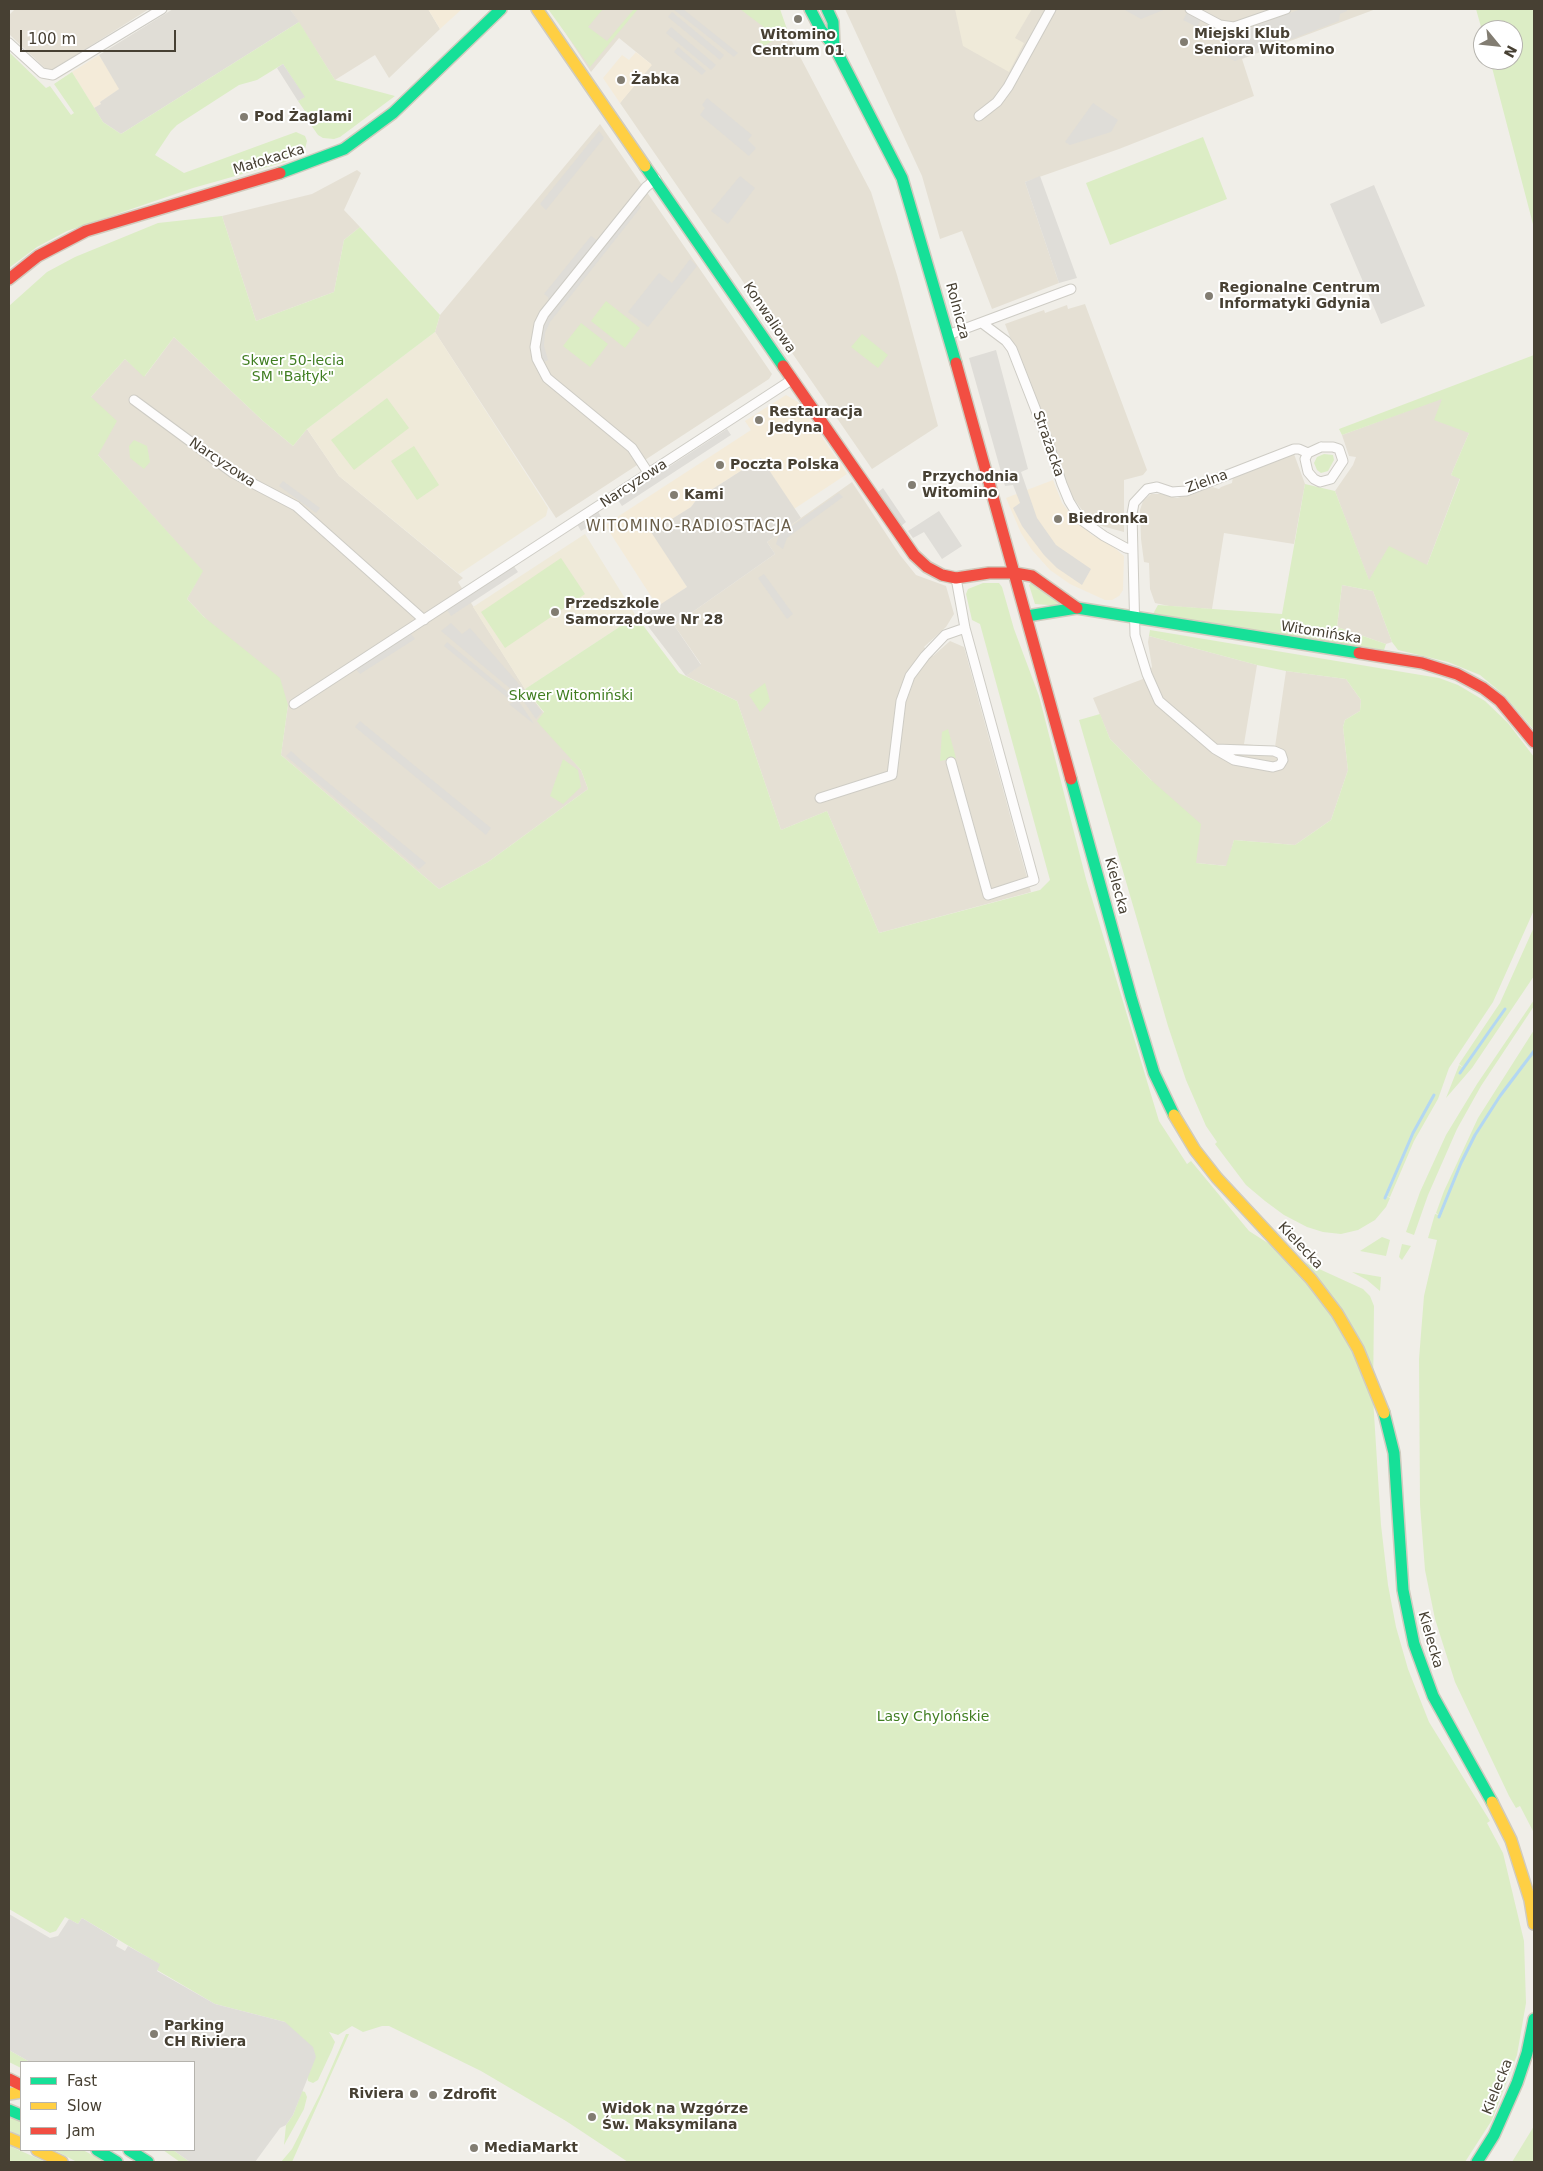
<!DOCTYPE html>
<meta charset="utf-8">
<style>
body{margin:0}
#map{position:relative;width:1543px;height:2171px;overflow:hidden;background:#f0eee8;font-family:"DejaVu Sans",sans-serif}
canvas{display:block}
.frame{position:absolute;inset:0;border:10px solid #474033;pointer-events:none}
.legend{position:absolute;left:20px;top:2061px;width:175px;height:90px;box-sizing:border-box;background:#fff;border:1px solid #b5b3ad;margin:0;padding:6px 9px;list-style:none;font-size:15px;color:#474033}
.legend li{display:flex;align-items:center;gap:10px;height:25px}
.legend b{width:25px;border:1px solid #b5b3ad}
.north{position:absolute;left:1473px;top:20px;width:50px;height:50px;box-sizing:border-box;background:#fff;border:1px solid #b5b3ad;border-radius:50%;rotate:118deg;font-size:14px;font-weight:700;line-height:20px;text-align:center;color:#474033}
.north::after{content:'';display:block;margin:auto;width:18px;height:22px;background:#827d72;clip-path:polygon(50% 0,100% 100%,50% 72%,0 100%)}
.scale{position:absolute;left:20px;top:30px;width:156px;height:22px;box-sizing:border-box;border:2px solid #474033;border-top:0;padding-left:6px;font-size:15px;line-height:18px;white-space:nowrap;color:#474033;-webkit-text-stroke:4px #fff;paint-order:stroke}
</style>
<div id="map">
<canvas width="1543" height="2171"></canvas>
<div class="frame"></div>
<ul class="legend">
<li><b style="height:6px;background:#16e098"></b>Fast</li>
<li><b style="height:6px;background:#ffcf43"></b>Slow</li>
<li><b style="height:6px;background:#f24e42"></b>Jam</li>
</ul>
<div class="north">N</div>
<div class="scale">100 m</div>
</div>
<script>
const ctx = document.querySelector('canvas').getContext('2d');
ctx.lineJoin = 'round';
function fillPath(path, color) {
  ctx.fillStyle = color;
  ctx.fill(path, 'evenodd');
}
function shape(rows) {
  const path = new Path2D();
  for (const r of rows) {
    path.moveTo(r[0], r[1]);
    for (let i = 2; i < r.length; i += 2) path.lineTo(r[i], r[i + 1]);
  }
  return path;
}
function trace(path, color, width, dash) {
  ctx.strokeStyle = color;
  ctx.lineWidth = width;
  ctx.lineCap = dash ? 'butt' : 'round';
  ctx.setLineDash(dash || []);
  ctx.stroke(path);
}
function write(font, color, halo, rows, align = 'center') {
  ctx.font = font + ' "DejaVu Sans",sans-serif';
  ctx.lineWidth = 4;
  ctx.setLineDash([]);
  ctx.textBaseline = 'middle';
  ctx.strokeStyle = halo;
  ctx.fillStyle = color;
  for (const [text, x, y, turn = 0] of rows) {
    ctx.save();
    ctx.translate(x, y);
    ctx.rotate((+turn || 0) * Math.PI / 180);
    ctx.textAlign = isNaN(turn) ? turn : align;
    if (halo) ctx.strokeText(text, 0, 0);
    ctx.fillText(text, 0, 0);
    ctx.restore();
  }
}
fillPath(shape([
 [15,9,149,9,49,72,9,34,9,15],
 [290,9,428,9,440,29,389,78,375,55,335,80],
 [562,9,775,9,871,192,897,275,938,426,872,469,620,103,651,64,619,38,591,72,553,14],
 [845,9,1376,9,1242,59,1254,96,1119,149,1025,182,1059,283,992,309,962,231,940,239,922,176],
 [600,124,772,374,769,379,556,518,435,332,440,315],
 [357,170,361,173,344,210,360,227,344,240,334,292,256,321,222,216,312,194],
 [1085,304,1147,470,1143,475,1124,480,1124,532,1098,525,1082,510,1071,495,1005,324,1044,310,1045,313,1067,305,1068,309],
 [174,337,263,421,293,446,307,429,339,476,463,578,458,582,525,689,544,713,564,750,581,770,588,789,488,862,439,889,281,755,288,705,187,599,202,571,98,455,91,397,125,359,145,376],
 [1442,398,1469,433,1451,475,1460,478,1427,565,1369,581,1335,491,1353,465,1356,457,1349,456,1342,435],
 [1294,454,1305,484,1294,544,1224,533,1212,609,1169,606,1155,603,1150,589,1149,563,1144,562,1141,539,1140,510,1143,501,1151,494,1161,494,1177,498,1212,487,1219,489,1221,487,1232,483,1233,476],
 [852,482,900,555,916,575,946,586,954,614,946,627,924,647,933,656,950,641,964,647,1031,892,879,933,827,811,781,830,737,701,686,676,701,664,674,625,775,554,767,542],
 [1342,585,1373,591,1392,642,1386,644,1337,627],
 [1149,636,1257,665,1244,744,1275,747,1286,671,1346,679,1361,700,1360,711,1345,720,1343,727,1348,770,1331,820,1295,845,1234,840,1227,866,1196,863,1151,780,1110,739,1093,698,1143,679,1152,667,1148,642]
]), '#e5e0d4');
fillPath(shape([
 [428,9,462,9,440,29],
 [636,52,652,65,620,103,603,78,622,55,629,60],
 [99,55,120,89,100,102,101,104,94,108,72,72],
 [786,395,798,402,847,474,794,509,761,458,697,499,691,507,652,532,687,587,658,607,605,525,751,430,745,421],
 [1053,480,1062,503,1075,519,1092,535,1110,544,1124,556,1123,590,1119,596,1112,600,1105,600,1070,584,1050,570,1032,550,1021,533,1006,498]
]), '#f4ebd9');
fillPath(shape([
 [173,9,290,9,299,22,121,134,103,122,94,108,101,104,100,102,119,89,99,55],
 [761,458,801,518,767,542,775,554,674,625,701,665,686,676,641,617,687,587,651,532,691,507,697,499]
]), '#e0ddd6');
fillPath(shape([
 [955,9,1032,9,1015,38,1024,43,1009,72,963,46],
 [435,332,548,508,546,516,459,574,339,476,307,429],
 [585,534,636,616,525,689,473,607]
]), '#efead9');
fillPath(shape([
 [548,9,603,9,588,27,607,41,634,9,638,9,590,67],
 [740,9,780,9,788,32,757,50,754,49,769,31],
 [1476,9,1534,9,1534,228,1490,60,1513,60,1513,30,1483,30,1483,34],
 [299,22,335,80,395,96,340,137,334,139,323,138,318,135,306,118,307,114,298,101,304,97,283,64,257,80,239,85,177,125,171,131,155,155,184,173,296,132,305,136,307,141,305,149,301,154,285,162,193,188,67,231,37,247,9,268,9,52,46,88,50,86,71,115,74,113,54,84,72,72,103,122,121,134],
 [1203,137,1227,199,1110,245,1086,183],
 [222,216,256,321,334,292,344,240,360,227,440,315,435,332,307,429,293,446,263,421,174,337,144,377,125,359,91,397,117,421,98,455,203,571,187,599,204,617,280,678,288,705,281,755,439,889,488,862,588,789,581,770,540,725,537,721,544,712,525,689,636,616,679,673,737,701,781,830,827,811,879,933,1040,890,1050,880,980,624,972,620,966,594,968,589,983,583,999,583,1002,587,1014,629,1039,696,1086,879,1159,1121,1187,1164,1191,1161,1249,1231,1282,1252,1363,1289,1370,1296,1374,1306,1373,1398,1381,1525,1388,1585,1396,1627,1408,1669,1429,1722,1490,1821,1487,1823,1503,1853,1524,1941,1526,2003,1517,2055,1492,2120,1465,2162,628,2162,566,2121,481,2071,389,2026,382,2026,363,2032,352,2026,338,2035,329,2032,335,2042,332,2050,318,2080,313,2083,308,2081,307,2076,285,2022,215,2004,157,1970,159,1964,82,1918,78,1924,65,1917,56,1931,50,1933,9,1909,9,306,47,272,75,257,158,223],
 [606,301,640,328,625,348,591,321],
 [581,323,608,344,590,367,563,346],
 [862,334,888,355,878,368,851,347],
 [1534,355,1534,730,1504,695,1480,675,1448,662,1398,650,1392,642,1373,591,1342,585,1337,627,1386,644,1384,650,1153,614,1158,605,1282,614,1305,484,1335,491,1369,580,1389,546,1427,565,1460,479,1451,475,1469,433,1434,420,1442,399,1342,435,1339,429],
 [387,398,409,428,354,470,331,440],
 [134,440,147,446,150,462,144,469,130,458,129,446],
 [414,446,439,485,417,500,391,461],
 [1324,454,1333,455,1334,460,1328,471,1321,473,1317,470,1314,463,1317,457],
 [561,558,585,594,505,648,481,612],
 [1031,583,1060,601,1060,606,1035,604,1029,585],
 [1150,630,1439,678,1458,685,1485,701,1508,723,1534,757,1534,910,1493,1002,1449,1068,1438,1099,1414,1141,1390,1197,1386,1196,1390,1198,1386,1207,1375,1220,1358,1230,1341,1234,1323,1232,1307,1227,1284,1215,1265,1201,1246,1185,1215,1144,1217,1142,1206,1126,1186,1080,1168,1026,1079,720,1100,714,1110,739,1151,780,1201,824,1196,863,1226,866,1234,840,1295,845,1331,820,1348,770,1343,727,1345,720,1360,711,1361,700,1346,679,1286,671,1257,665,1149,636],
 [765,683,770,701,760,712,749,695],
 [948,729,956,758,940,761,942,732],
 [563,759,578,770,581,787,563,804,550,796],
 [1534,927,1534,976,1472,1068,1446,1098,1459,1065,1464,1068,1459,1064,1500,1003],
 [1534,1000,1534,1006,1481,1086,1457,1129,1428,1195,1414,1235,1406,1232,1420,1192,1446,1135,1477,1084],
 [1534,1030,1534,1833,1520,1806,1516,1808,1509,1796,1455,1682,1435,1619,1425,1570,1420,1505,1419,1359,1424,1296,1437,1240,1428,1238,1435,1214,1439,1215,1436,1213,1444,1191,1478,1118],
 [1382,1237,1390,1240,1386,1256,1360,1251],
 [1402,1244,1411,1246,1402,1260,1399,1257],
 [1352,1272,1381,1277,1380,1291,1367,1280],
 [346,2034,349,2034,292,2162,281,2162,292,2149,320,2094],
 [9,2050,30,2062,21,2062,21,2068,9,2062],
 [302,2091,305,2092,307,2097,304,2109,284,2145,286,2125,293,2115],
 [9,2115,21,2121,21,2136,9,2130],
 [1534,2126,1534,2162,1512,2162],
 [9,2145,14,2148,46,2162,9,2162],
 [54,2150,83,2150,105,2162,77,2162],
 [163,2150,173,2150,190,2162,180,2162]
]), '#dcedc5');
fillPath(shape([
 [673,9,683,9,738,53,734,57],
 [1123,9,1166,9,1141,19],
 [1301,9,1347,9,1347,11,1340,14,1339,21,1235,61,1222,55,1231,35],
 [672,12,724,55,720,60,668,17],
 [1187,13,1201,20,1197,27,1183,20],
 [671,27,716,65,711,70,666,33],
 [678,47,706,71,702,75,674,52],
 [283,64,305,97,298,101,277,68],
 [707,98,752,135,748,140,756,148,749,156,700,115,705,108,702,105],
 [1093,103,1118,120,1111,132,1070,145,1065,142],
 [599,131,604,138,546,210,540,204],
 [740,176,755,188,728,224,711,211],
 [1040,176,1077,278,1059,283,1025,182],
 [1374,185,1425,306,1381,324,1330,204],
 [636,203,641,207,550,322,545,333,544,346,548,360,542,363,539,352,542,323],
 [591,236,598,241,549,302,548,297,544,294],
 [690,259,697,266,648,327,628,312,659,273,672,283],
 [996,350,1028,469,1021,472,1037,518,1056,545,1091,569,1082,585,1057,568,1044,555,1022,526,1013,508,1020,503,1013,485,1005,486,969,358],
 [727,429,731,435,622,506,618,500],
 [283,481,320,508,316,513,279,486],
 [883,488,906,522,900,527,877,493],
 [839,493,843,497,787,538,783,549,776,544,779,535],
 [598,511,602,519,581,531,577,524],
 [939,511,962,546,942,559,924,532,913,538,908,531],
 [513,565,518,572,451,616,446,608],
 [764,574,793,614,787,619,758,578],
 [451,623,462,634,470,628,525,691,518,695,441,631],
 [410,633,415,639,360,674,355,668],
 [447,642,514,697,509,699,444,646],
 [528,695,542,712,536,719,522,699],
 [518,700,534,724,509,704],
 [360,721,491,828,486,835,355,727],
 [291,751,303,762,426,863,419,869,286,756],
 [9,1914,50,1938,58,1936,69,1919,78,1924,82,1918,118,1940,116,1946,125,1951,128,1946,160,1964,157,1971,215,2004,285,2022,313,2047,316,2057,293,2115,286,2125,280,2128,255,2162,190,2162,173,2150,194,2150,194,2062,30,2062,9,2050]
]), '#dfddd8');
trace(shape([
 [1460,1073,1505,1009],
 [1385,1198,1413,1133,1434,1095],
 [1439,1217,1461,1163,1475,1135,1500,1096,1534,1051]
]), '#b3d7f2', 3);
const street = shape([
 [1190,9,1220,25,1234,27,1286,9],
 [9,43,42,73,53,75,162,9],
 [979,116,997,102,1008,87,1051,9],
 [982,323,1006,341,1012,349,1046,436,1062,484,1069,501,1080,519,1104,536,1126,548,1132,549],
 [948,335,1071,289],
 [134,400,233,473,296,506,424,620],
 [1321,447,1333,447,1339,449,1343,461,1331,479,1320,482,1314,479,1308,472,1305,459,1308,453,1321,447],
 [649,474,632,448,547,378,537,359,535,347,539,324,544,314,646,187,656,179],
 [294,704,793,379],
 [1215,749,1274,751,1281,754,1283,760,1280,765,1273,767,1234,760,1215,749,1159,701,1147,674,1135,635,1132,514,1134,503,1147,489,1157,487,1172,492,1186,491,1294,449,1299,449,1308,453],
 [951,762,988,895,1034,880,965,628,956,578],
 [820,798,892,775,901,701,910,676,925,656,945,635,965,628]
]);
const fast = shape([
 [810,9,821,30,834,46,902,178,956,363],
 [827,9,833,22,834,46],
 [645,166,783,366],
 [280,173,344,149,393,113,501,9],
 [1027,616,1077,608,1359,653],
 [1071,779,1131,997,1154,1073,1174,1115],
 [1384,1413,1394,1453,1403,1590,1414,1644,1433,1696,1492,1802],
 [9,2110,21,2115],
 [97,2150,117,2162],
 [129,2150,148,2162],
 [1477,2162,1494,2135,1517,2083,1527,2053,1534,2019]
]);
const slow = shape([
 [537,9,645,166],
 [1174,1115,1195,1150,1217,1178,1311,1279,1337,1313,1358,1349,1384,1413],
 [1492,1802,1511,1840,1530,1900,1534,1924],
 [9,2094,21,2092],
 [9,2138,21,2143],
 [37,2150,62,2162]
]);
const jam = shape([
 [9,279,38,256,86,231,280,173],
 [956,363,1071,779],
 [783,366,914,555,927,567,942,575,956,578,989,573,1015,573,1032,576,1077,608],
 [1359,653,1422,663,1457,674,1483,688,1500,701,1534,742],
 [9,2079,21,2085]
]);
trace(street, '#ceccc5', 11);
trace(fast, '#d0cbbe', 14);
trace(slow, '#d0cbbe', 14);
trace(jam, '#d0cbbe', 14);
trace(street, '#fdfcfc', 9);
trace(fast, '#16e098', 11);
trace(slow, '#ffcf43', 11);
trace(jam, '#f24e42', 11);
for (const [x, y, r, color] of [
 [798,19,5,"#827d72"],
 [1184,42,5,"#827d72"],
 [621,80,5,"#827d72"],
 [244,117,5,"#827d72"],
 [1209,296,5,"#827d72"],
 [759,420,5,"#827d72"],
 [720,465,5,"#827d72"],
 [912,485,5,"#827d72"],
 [674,495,5,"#827d72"],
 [1058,519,5,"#827d72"],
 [555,612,5,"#827d72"],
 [154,2034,5,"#827d72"],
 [414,2094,5,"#827d72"],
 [433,2095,5,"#827d72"],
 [592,2117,5,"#827d72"],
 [474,2148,5,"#827d72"]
]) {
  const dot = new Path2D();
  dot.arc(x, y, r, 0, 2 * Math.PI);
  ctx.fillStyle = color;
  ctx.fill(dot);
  trace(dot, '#fff', 2);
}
write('bold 14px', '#474033', '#fff', [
 ["Miejski Klub",1194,34],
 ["Seniora Witomino",1194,50],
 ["Witomino",798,35,"center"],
 ["Centrum 01",798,51,"center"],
 ["Żabka",631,80],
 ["Pod Żaglami",254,117],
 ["Regionalne Centrum",1219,288],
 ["Informatyki Gdynia",1219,304],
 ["Restauracja",769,412],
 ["Jedyna",769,428],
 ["Poczta Polska",730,465],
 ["Przychodnia",922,477],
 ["Witomino",922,493],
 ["Kami",684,495],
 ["Biedronka",1068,519],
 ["Przedszkole",565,604],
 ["Samorządowe Nr 28",565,620],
 ["Parking",164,2026],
 ["CH Riviera",164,2042],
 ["Riviera",404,2094,"right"],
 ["Zdrofit",443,2095],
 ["Widok na Wzgórze",602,2109],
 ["Św. Maksymilana",602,2125],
 ["MediaMarkt",484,2148]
], 'left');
write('14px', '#474033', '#fff', [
 ["Małokacka",269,160,-17],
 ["Rolnicza",957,311,75],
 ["Konwaliowa",769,318,56],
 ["Strażacka",1048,444,71],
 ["Narcyzowa",222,463,34],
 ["Zielna",1207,482,-20],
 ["Narcyzowa",634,484,-33],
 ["Witomińska",1321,633,9],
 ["Kielecka",1116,886,75],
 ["Kielecka",1300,1246,47],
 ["Kielecka",1430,1640,74],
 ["Kielecka",1498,2087,-68]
]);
write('14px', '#407e21', '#fff', [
 ["Skwer 50-lecia",293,361],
 ["SM \"Bałtyk\"",293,377],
 ["Skwer Witomiński",571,696],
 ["Lasy Chylońskie",933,1717]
]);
ctx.letterSpacing = '1px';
write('15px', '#6a5e49', '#fff', [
 ["WITOMINO-RADIOSTACJA",689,527]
]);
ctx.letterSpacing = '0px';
</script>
